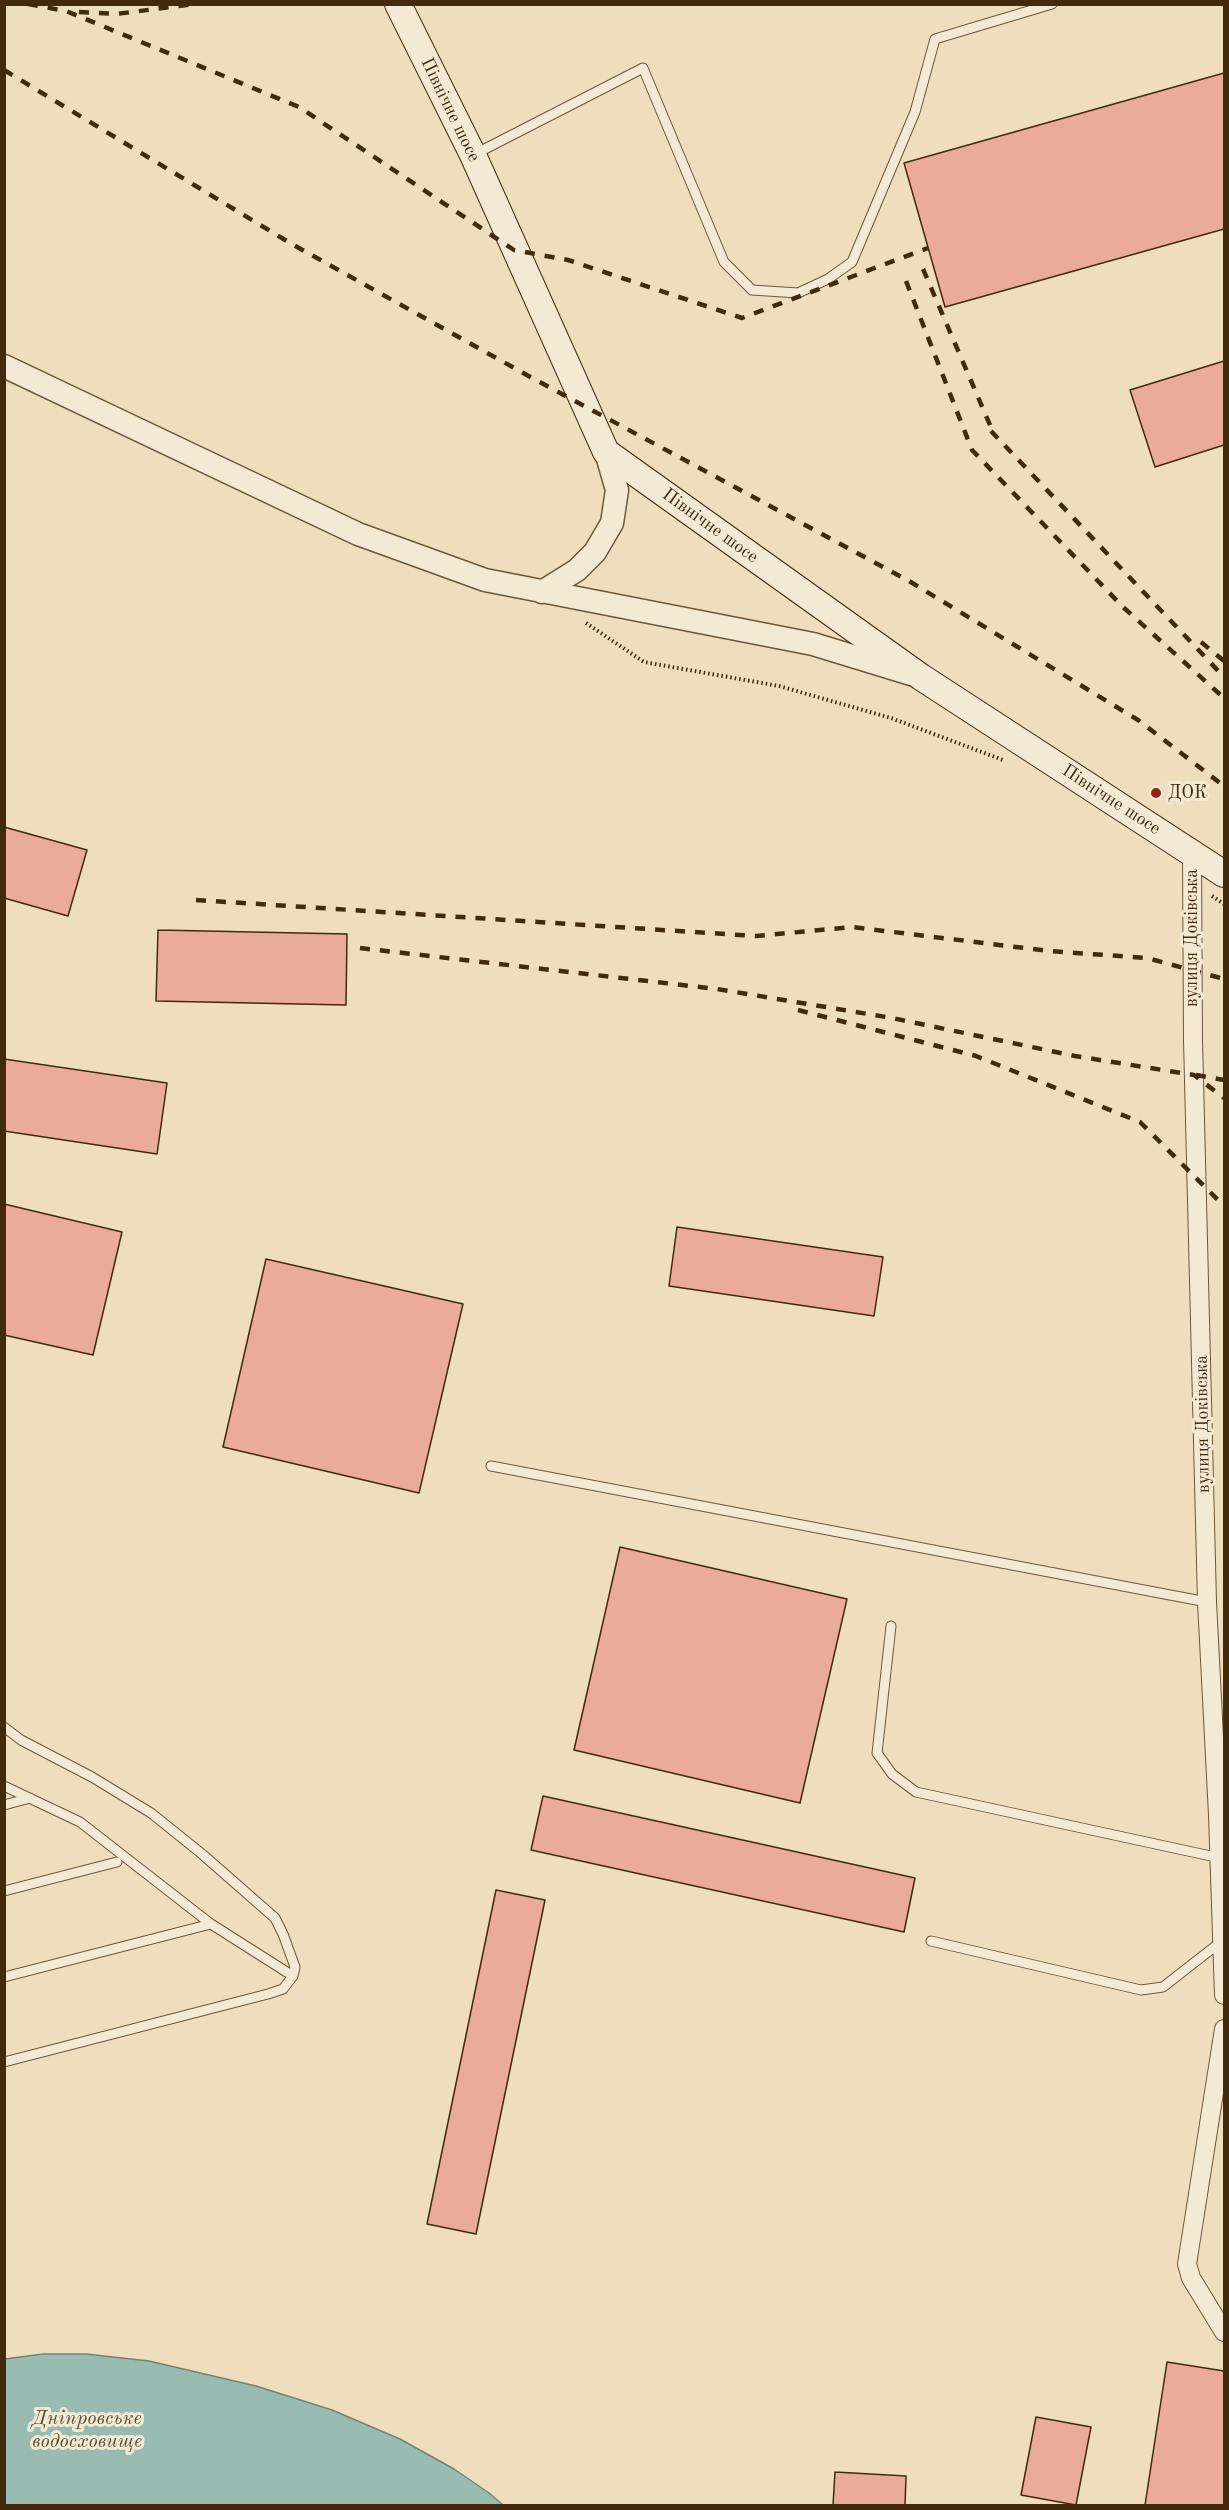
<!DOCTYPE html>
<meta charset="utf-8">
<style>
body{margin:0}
#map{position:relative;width:1229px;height:2510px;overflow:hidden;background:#eedebd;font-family:"Old Standard TT",serif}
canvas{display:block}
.frame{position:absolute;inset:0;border:6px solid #422a0d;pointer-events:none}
</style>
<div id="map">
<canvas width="1229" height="2510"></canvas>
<div class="frame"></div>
</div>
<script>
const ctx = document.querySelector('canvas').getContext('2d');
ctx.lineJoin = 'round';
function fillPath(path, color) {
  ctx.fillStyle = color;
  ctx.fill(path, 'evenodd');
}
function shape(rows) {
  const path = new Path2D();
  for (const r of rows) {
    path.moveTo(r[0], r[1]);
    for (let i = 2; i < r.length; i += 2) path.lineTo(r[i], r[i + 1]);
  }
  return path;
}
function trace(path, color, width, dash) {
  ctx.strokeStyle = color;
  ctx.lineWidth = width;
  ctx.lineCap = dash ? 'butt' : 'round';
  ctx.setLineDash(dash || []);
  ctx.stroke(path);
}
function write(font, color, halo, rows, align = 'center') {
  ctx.font = font + ' "Old Standard TT",serif';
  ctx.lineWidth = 6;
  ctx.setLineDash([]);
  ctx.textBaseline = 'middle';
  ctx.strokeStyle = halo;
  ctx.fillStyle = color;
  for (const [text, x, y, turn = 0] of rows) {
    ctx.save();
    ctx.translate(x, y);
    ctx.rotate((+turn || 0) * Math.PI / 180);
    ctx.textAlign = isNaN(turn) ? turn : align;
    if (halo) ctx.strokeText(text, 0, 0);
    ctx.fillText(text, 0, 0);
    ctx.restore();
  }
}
const water = shape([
 [43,2354,86,2354,149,2361,256,2386,332,2410,400,2439,454,2469,489,2493,503,2505,5,2505,5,2359,43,2354]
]);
fillPath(water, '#99bcb2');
trace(water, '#768270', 1.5);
const building = shape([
 [1224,73,1224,229,945,307,904,163,1224,73],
 [1224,361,1224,445,1155,467,1130,390,1224,361],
 [4,827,87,850,68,916,4,898,4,827],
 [158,930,347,934,346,1005,156,1001,158,930],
 [4,1059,167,1083,157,1154,4,1131,4,1059],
 [4,1204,122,1232,93,1355,4,1335,4,1204],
 [677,1227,883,1257,874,1316,669,1286,677,1227],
 [266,1259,463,1304,419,1493,223,1447,266,1259],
 [620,1547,847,1599,800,1803,574,1750,620,1547],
 [543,1796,915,1878,904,1932,531,1850,543,1796],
 [496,1890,545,1900,476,2234,427,2224,496,1890],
 [1167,2362,1224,2371,1224,2505,1145,2505,1167,2362],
 [1036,2417,1091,2427,1076,2505,1021,2495,1036,2417],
 [835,2472,906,2476,905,2505,833,2505,835,2472]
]);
fillPath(building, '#eaac99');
trace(building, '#422a0d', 1.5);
const service = shape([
 [475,154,643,68,724,262,752,290,798,293,828,279,852,262,915,112,935,39,1052,4],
 [491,1466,1207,1602],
 [891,1626,877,1753,892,1774,916,1792,1220,1858],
 [4,1727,21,1740,92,1777,151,1813,202,1854,275,1918,283,1934,295,1967,293,1976,283,1989,268,1994,4,2062],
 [4,1786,80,1822,211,1924,293,1976],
 [4,1805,30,1798],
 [4,1891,117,1862],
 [931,1941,1141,1990,1163,1987,1222,1941],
 [4,1977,211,1924]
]);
const minor = shape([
 [1192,852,1193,1040,1207,1602,1218,1815,1224,1995],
 [1224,2029,1187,2264,1191,2278,1224,2332]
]);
const tertiary = shape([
 [4,366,358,534,485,580,813,644,911,674],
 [542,592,577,570,595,552,612,523,617,490,606,452]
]);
const secondary = shape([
 [398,4,473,155,606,452,921,677,1224,874]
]);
trace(service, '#6d5739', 11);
trace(minor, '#6d5739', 20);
trace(tertiary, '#6d5739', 25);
trace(secondary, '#422a0d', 28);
trace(shape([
 [586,623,644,662,779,686,891,718,1003,760],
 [1212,896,1224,904]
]), '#422a0d', 4, [1.5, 3]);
trace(service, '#f4ead4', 9);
trace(minor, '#f4ead4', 18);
trace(tertiary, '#f4ead4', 22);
trace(secondary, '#f4ead4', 26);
trace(shape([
 [28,4,66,11,299,107,514,250,568,260,742,318,928,248],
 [79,12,116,14,195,4],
 [4,70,290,243,525,374,909,581,1138,720,1224,786],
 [923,269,993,432],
 [906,281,972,450,1123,607,1224,698],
 [991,431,1224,677],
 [1201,642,1224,661],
 [196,900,756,936,852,927,1049,951,1147,958,1224,979],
 [360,948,717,989,892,1018,1075,1056,1194,1075,1224,1098],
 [798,1010,976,1056,1140,1122,1224,1206],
 [1196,1075,1224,1080]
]), '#422a0d', 4.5, [10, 10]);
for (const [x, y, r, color] of [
 [1156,793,6,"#8f2418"]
]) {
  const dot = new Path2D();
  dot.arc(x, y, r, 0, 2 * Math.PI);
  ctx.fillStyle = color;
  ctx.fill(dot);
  trace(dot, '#f4ead4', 2);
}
write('18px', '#422a0d', '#f4ead4', [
 ["Північне шосе",450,110,64],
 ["Північне шосе",710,526,36],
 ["Північне шосе",1111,800,33],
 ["вулиця Доківська",1192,938,-90],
 ["вулиця Доківська",1203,1424,-91]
]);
write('18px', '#422a0d', '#f4ead4', [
 ["ДОК",1168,793]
], 'left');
write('italic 20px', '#584e36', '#f4ead4', [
 ["Дніпровське",87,2419],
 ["водосховище",87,2442]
]);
</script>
